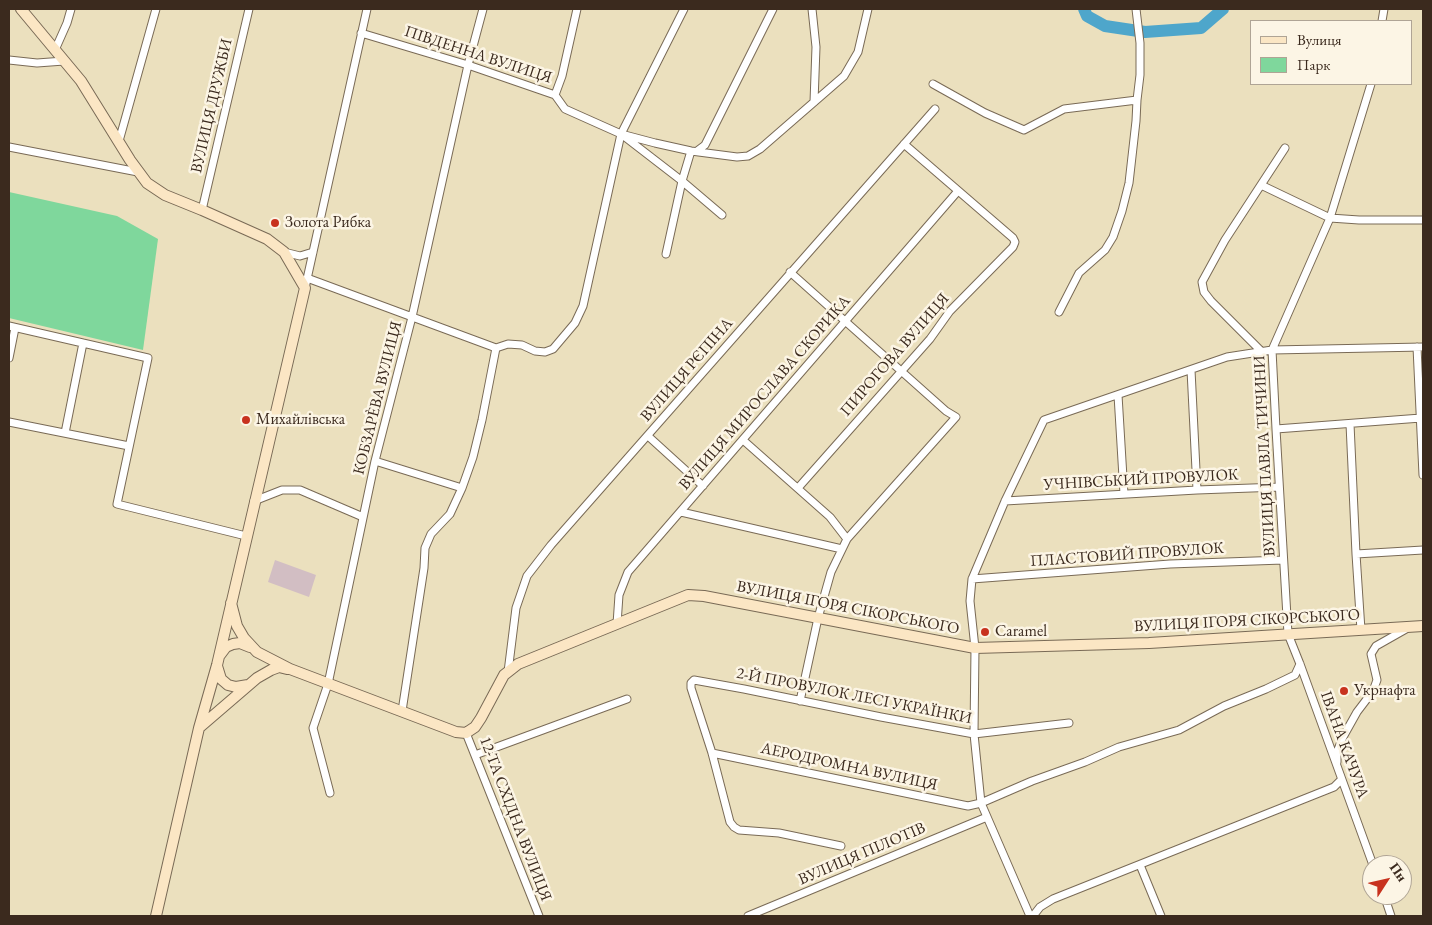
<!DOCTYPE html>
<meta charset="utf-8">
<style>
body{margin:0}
#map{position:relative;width:1432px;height:925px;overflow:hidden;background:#ebe0be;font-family:"EB Garamond",serif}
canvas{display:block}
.frame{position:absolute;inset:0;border:10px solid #3b2a1e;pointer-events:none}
.legend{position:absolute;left:1250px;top:20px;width:162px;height:65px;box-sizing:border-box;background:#fcf5e5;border:1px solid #afa495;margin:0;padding:6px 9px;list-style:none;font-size:15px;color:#3b2a1e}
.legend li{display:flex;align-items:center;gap:10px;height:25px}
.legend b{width:25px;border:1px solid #afa495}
.north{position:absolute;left:1362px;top:855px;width:50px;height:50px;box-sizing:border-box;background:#fcf5e5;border:1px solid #afa495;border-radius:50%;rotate:55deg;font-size:14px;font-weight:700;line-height:20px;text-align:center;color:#3b2a1e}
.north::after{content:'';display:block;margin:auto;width:18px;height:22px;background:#c8321e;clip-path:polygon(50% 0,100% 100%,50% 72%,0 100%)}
</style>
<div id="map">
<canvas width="1432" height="925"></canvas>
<div class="frame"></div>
<ul class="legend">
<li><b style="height:6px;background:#fbe6c4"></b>Вулиця</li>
<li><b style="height:14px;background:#7fd79c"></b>Парк</li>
</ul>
<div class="north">Пн</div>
</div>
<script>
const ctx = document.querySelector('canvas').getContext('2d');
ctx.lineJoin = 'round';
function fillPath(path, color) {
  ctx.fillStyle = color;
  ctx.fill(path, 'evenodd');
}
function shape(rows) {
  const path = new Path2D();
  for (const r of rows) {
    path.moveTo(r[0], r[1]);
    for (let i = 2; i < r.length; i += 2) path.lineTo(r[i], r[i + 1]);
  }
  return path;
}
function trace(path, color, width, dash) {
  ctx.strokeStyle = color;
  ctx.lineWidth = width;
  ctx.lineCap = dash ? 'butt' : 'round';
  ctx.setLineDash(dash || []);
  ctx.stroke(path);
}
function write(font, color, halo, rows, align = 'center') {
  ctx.font = font + ' "EB Garamond",serif';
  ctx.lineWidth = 5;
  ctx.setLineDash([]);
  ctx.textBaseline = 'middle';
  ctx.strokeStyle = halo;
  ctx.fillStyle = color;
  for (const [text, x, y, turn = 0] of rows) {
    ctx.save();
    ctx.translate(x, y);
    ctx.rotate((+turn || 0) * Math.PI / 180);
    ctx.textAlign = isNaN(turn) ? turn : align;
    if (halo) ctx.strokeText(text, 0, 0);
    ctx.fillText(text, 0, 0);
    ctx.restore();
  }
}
fillPath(shape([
 [275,560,316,575,309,597,268,582]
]), '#d2bec3');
fillPath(shape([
 [9,192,117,216,158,239,143,350,9,318]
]), '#7fd79c');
trace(shape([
 [1084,9,1087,16,1105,26,1145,32,1201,28,1223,9]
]), '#4ea6cb', 12);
const street = shape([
 [812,9,816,47,814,102],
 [1382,21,1384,9],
 [361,33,468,65,555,95,565,109,621,134,655,143,691,151,737,157,748,156,760,149,844,76,858,52,868,9],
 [55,50,67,23,71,9],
 [9,60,37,63,64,61],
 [933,84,985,113,1024,130,1064,109,1137,100],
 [1371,84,1330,218,1272,350,1276,429,1288,634,1300,664,1373,865],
 [555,95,562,76,577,9],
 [625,137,682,181,722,215],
 [119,141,156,9],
 [9,147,138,172],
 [697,151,705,145,773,9],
 [1261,185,1330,218,1359,220,1423,220],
 [202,210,249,9],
 [284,252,300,256,313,252],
 [666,254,682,181,691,151],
 [790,272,946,411,956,417,847,539,831,572,818,618,800,701],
 [307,278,496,348],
 [305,288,367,9],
 [1059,312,1079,273,1105,250,1113,237,1122,211,1129,183,1136,121,1137,100,1140,75,1140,43,1136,9],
 [9,326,148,358,117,504,246,536],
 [1417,347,1423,475],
 [496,348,508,344,522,345,535,351,545,352,553,349,575,323,583,306,621,134,684,9],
 [1261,351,1211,301,1204,292,1202,282,1225,240,1285,148],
 [9,358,15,328],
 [1191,370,1197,490],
 [1118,395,1124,494],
 [9,422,129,446],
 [1350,424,1356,554,1361,630],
 [1276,429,1421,418],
 [65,433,83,343],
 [648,436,703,486],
 [743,440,830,517,847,539],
 [375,461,462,488],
 [798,488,930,339,950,311,1013,247,1015,242,1013,238,904,144],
 [254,501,282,490,300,490,363,517],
 [1005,501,1197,490,1279,487],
 [681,512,842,549],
 [1356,554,1423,550],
 [972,579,1170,564,1283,560],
 [617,624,619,595,628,572,958,191],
 [508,672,516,608,527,576,551,545,935,109],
 [402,711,424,568,425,548,431,534,450,514,462,488,473,457,482,420,496,348],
 [466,733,539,916],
 [712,753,968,806,981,803,1032,781,1085,762,1119,747,1179,730,1224,706,1266,689,1295,675,1300,664],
 [475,755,627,699],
 [1337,762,1337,752,1343,737,1357,712,1373,691,1377,680,1371,654,1376,646,1406,629],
 [330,793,313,728,328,684,375,461,412,317,468,65,483,9],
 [841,846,779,833,739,830,734,827,730,822,712,753,691,688,691,683,694,680,744,689,881,717,974,734,1069,723],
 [1140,865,1161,916],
 [1384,895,1391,916],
 [748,916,987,817],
 [1030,916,981,803,974,734,975,648,970,601,972,579,1005,501,1044,420,1227,357,1272,350,1423,347],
 [1033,916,1040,907,1053,899,1334,787,1341,780]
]);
const secondary = shape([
 [21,9,81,81,130,160,147,183,165,195,202,210,267,239,284,252,305,288,217,665,199,728,156,916],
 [231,603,237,626,244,638,257,652,290,669,456,732,466,733,475,727,481,718,504,675,518,664,688,595,704,596,975,648,1149,643,1423,626],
 [220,655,226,647,233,644,240,643,250,647],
 [217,666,221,679,228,685,236,687,248,685],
 [200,727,257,678,271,670,279,667,287,669]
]);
trace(street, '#796a56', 9);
trace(secondary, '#796a56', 12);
trace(street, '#fff', 7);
trace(secondary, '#fbe6c4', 10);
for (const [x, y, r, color] of [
 [275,223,5,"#c8321e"],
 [246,420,5,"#c8321e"],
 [985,632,5,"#c8321e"],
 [1344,691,5,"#c8321e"]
]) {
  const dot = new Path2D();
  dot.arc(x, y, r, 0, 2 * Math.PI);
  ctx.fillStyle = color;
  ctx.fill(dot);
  trace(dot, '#fcf5e5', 2);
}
write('16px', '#3b2a1e', '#fcf5e5', [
 ["ПІВДЕННА ВУЛИЦЯ",478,55,18],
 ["ВУЛИЦЯ ДРУЖБИ",212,106,-77],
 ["ПИРОГОВА ВУЛИЦЯ",895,355,-49],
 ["ВУЛИЦЯ РЄПІНА",687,370,-49],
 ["ВУЛИЦЯ МИРОСЛАВА СКОРИКА",765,393,-49],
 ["КОБЗАРÈВА ВУЛИЦЯ",378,398,-76],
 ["ВУЛИЦЯ ПАВЛА ТИЧИНИ",1265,456,-93],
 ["УЧНІВСЬКИЙ ПРОВУЛОК",1141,480,-3],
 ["ПЛАСТОВИЙ ПРОВУЛОК",1127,555,-4],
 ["ВУЛИЦЯ ІГОРЯ СІКОРСЬКОГО",848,608,11],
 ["ВУЛИЦЯ ІГОРЯ СІКОРСЬКОГО",1247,621,-3],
 ["2-Й ПРОВУЛОК ЛЕСІ УКРАЇНКИ",854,696,11],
 ["ІВАНА КАЧУРА",1344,745,70],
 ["АЕРОДРОМНА ВУЛИЦЯ",849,767,12],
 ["12-ТА СХІДНА ВУЛИЦЯ",515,819,69],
 ["ВУЛИЦЯ ПІЛОТІВ",862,854,-23]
]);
write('16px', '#3b2a1e', '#fcf5e5', [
 ["Золота Рибка",285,223],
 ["Михайлівська",256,420],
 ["Caramel",995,632],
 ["Укрнафта",1354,691]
], 'left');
</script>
